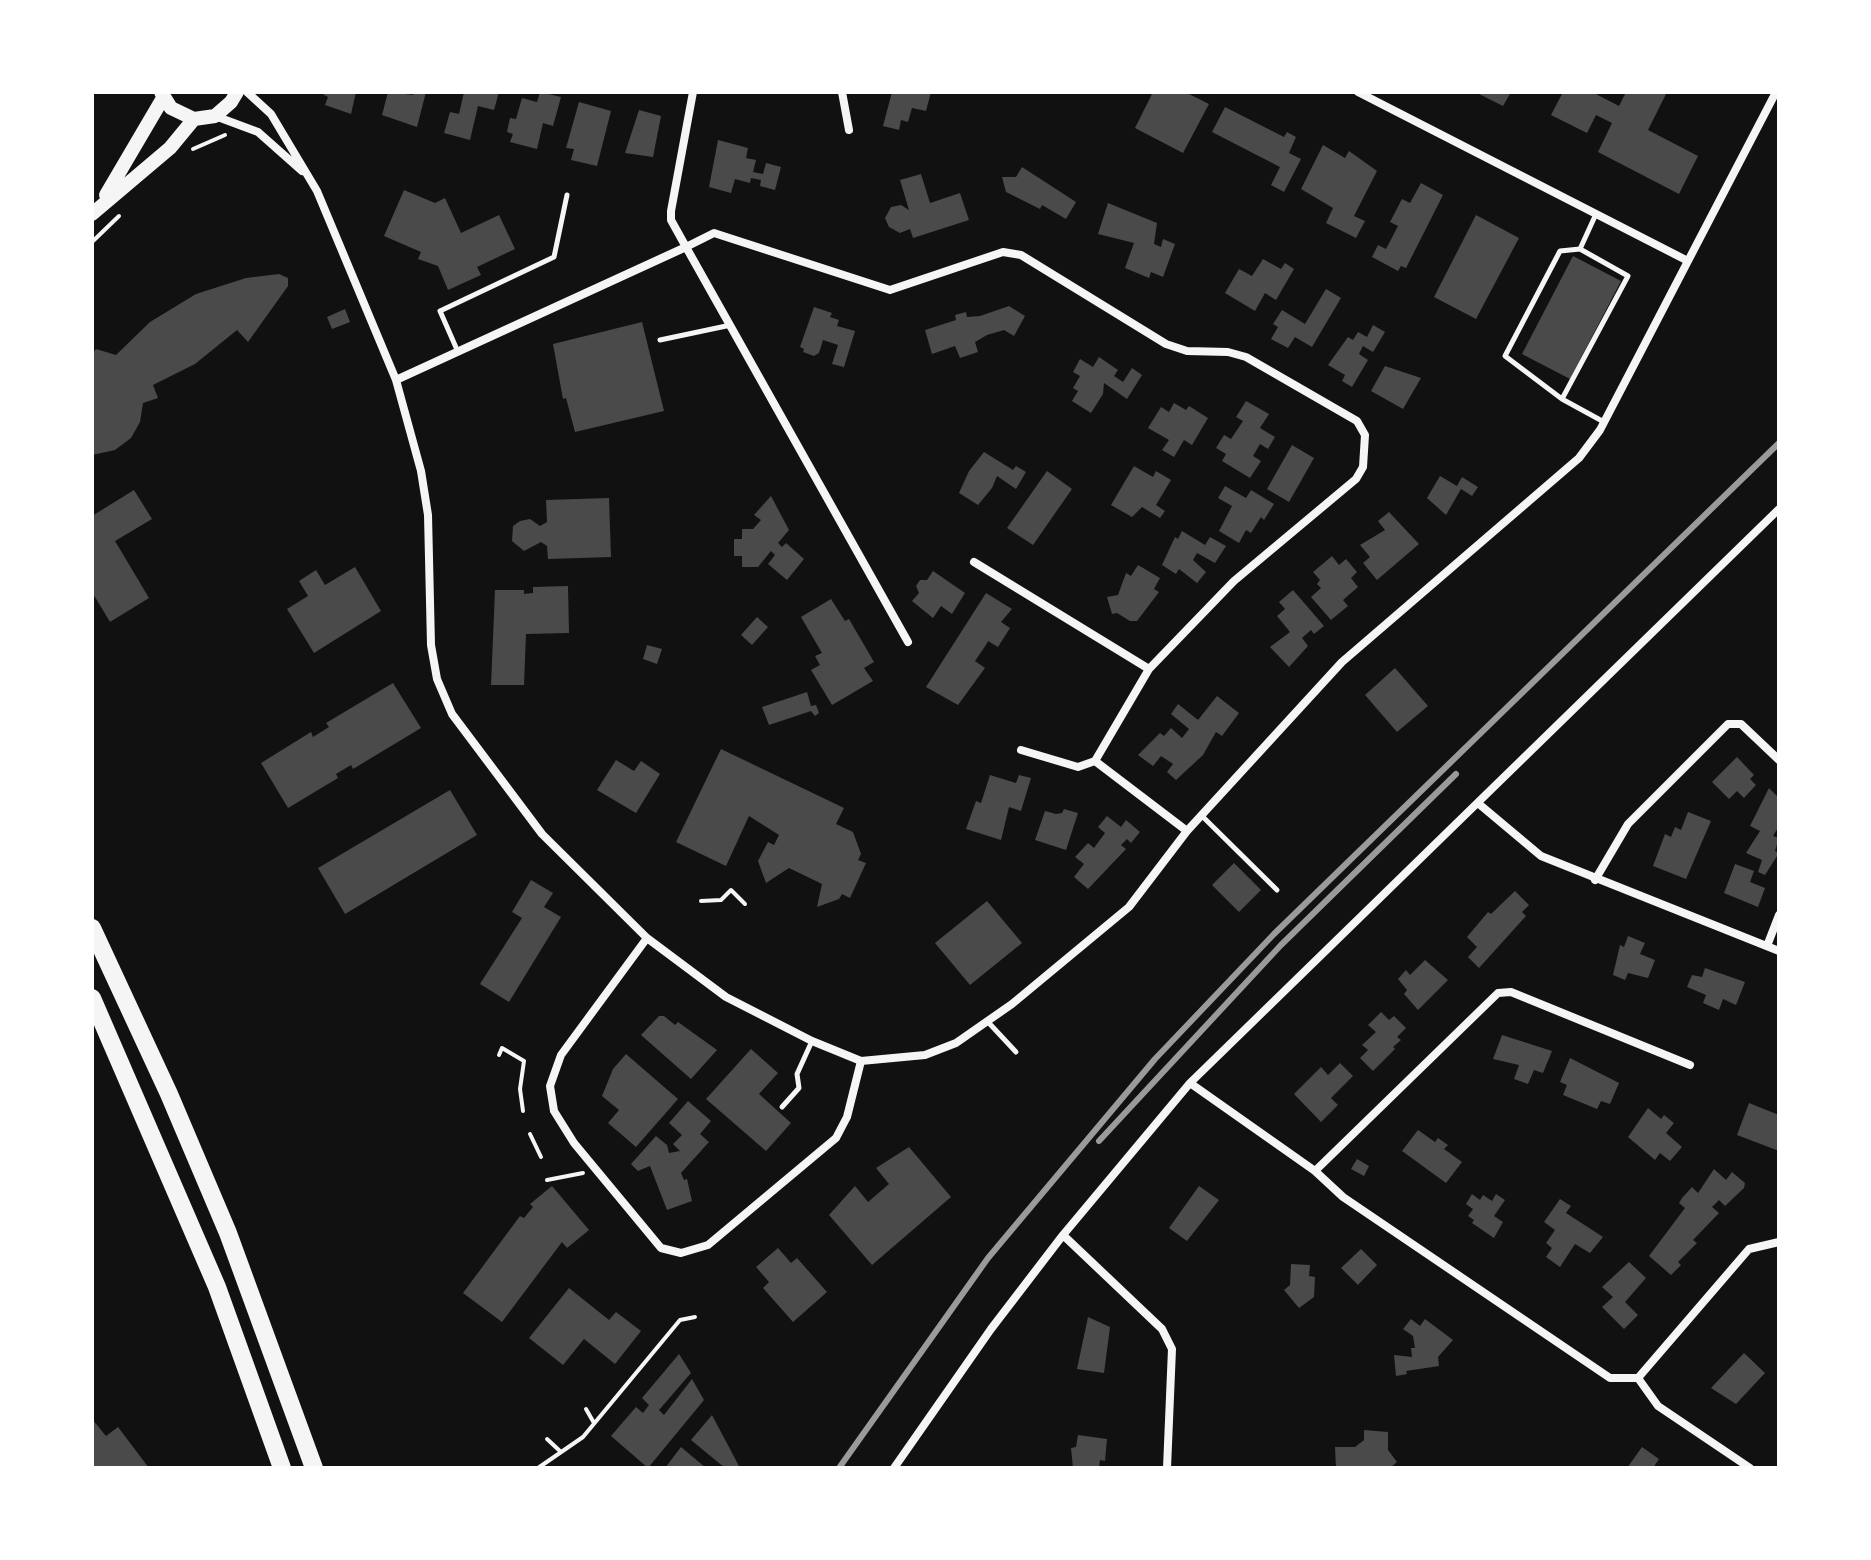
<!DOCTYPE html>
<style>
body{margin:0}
#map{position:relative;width:1871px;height:1560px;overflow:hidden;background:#111;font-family:Raleway,sans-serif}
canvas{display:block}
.frame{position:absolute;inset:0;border:94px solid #fff;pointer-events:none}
</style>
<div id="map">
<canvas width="1871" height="1560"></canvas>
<div class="frame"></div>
</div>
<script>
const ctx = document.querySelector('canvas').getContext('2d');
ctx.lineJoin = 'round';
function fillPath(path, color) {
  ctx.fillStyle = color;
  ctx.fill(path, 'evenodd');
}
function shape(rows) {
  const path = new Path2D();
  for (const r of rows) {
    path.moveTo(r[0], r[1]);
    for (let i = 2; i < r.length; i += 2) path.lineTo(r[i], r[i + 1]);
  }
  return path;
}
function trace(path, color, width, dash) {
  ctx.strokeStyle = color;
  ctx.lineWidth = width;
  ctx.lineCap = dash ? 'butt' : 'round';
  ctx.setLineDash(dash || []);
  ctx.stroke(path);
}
fillPath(shape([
 [319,92,356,92,351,114,325,105,328,97],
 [388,92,413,95,414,92,426,92,417,127,382,115],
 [464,92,499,92,494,110,478,106,470,140,444,133,450,112,459,114],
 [540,92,561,97,553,126,543,123,537,149,510,142,513,134,507,132,510,118,516,119,522,98,537,102],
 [892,92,931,92,926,111,912,108,908,122,901,120,899,130,883,126],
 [1153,92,1185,92,1209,104,1183,153,1135,128],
 [1475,92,1511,92,1503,106],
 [1563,92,1592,92,1619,106,1626,92,1667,92,1648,130,1698,156,1679,194,1598,152,1612,123,1596,115,1587,133,1551,115],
 [579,102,611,111,597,166,571,160,574,149,566,148],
 [1225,107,1284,137,1287,132,1296,137,1289,153,1301,159,1284,192,1271,185,1280,167,1212,132],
 [639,110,661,116,653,157,625,153],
 [718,140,748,148,746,158,756,160,753,172,763,174,766,163,781,167,775,190,760,186,761,180,751,178,750,183,735,179,731,193,709,187],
 [1323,145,1345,158,1349,151,1377,171,1354,216,1365,221,1356,238,1326,223,1333,208,1301,189],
 [1022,167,1076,202,1066,219,1042,205,1040,209,1006,192,1002,177,1016,177],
 [921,174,930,203,960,193,969,220,913,238,910,229,900,233,889,227,885,218,891,207,901,205,909,210,900,180],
 [1421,183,1443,195,1406,268,1401,266,1398,271,1372,257,1378,245,1386,249,1398,226,1390,222,1402,199,1410,203],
 [404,190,435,203,445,198,461,233,499,215,515,249,477,267,481,275,448,290,438,266,418,259,421,252,384,236],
 [1108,203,1157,223,1154,244,1161,247,1163,239,1175,244,1163,277,1151,272,1149,278,1125,268,1134,243,1098,234],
 [1476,215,1519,238,1476,319,1434,297],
 [1573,256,1621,281,1570,379,1522,354],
 [1263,259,1281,269,1285,263,1294,269,1276,300,1265,293,1255,311,1225,293,1239,269,1252,276],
 [279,274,288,278,288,286,248,342,237,330,195,364,153,385,158,398,143,403,140,422,131,438,115,450,92,455,92,354,96,349,116,355,150,322,196,294,246,278],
 [1326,289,1341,298,1312,347,1295,337,1288,348,1271,339,1278,327,1273,324,1282,310,1305,324],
 [1009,306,1025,316,1014,336,1004,330,987,335,975,342,978,352,960,358,955,346,932,354,925,330,956,320,955,315,966,312,967,317,980,316],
 [814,307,832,313,830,317,839,320,837,326,855,331,844,367,832,364,838,345,823,340,819,353,814,356,803,352,804,349,800,347],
 [345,309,350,322,332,329,327,317],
 [642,322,664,411,575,432,566,398,563,399,553,344],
 [1373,325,1385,332,1373,352,1363,346,1359,354,1368,360,1352,387,1342,381,1345,375,1328,365,1348,337,1353,340,1358,332,1367,337],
 [1099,357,1118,370,1114,376,1123,382,1132,368,1142,375,1127,399,1104,383,1103,394,1091,413,1072,401,1078,391,1073,388,1080,376,1073,372,1080,359,1093,367],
 [1385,366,1421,378,1403,409,1371,391],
 [1246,401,1269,414,1260,428,1275,437,1268,449,1260,444,1253,456,1261,461,1250,478,1222,461,1226,454,1216,448,1224,435,1231,439,1243,421,1236,417],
 [1174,403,1186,410,1189,406,1208,418,1192,445,1184,440,1174,457,1162,450,1169,440,1148,428,1161,407,1169,412],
 [1292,445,1314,458,1289,502,1267,489],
 [984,452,1013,470,1016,466,1026,472,1016,489,997,476,992,488,978,505,959,493,969,471],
 [1134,466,1153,477,1156,471,1171,480,1156,505,1165,511,1160,518,1142,507,1132,517,1111,505],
 [1047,471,1072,489,1033,545,1007,528],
 [1440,476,1457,486,1462,477,1478,487,1472,496,1461,489,1446,515,1427,498],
 [1225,486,1246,498,1251,490,1274,504,1264,520,1261,517,1251,533,1246,530,1239,543,1219,531,1232,506,1218,498],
 [134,490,152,519,115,541,149,598,110,622,92,592,92,516],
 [771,496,789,530,778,543,782,547,786,543,804,559,787,580,768,564,775,555,771,551,758,567,742,567,742,556,734,556,734,539,742,539,742,529,753,529,761,520,754,515],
 [609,498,611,557,548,559,547,546,541,542,524,551,512,541,513,526,520,521,530,519,540,526,547,522,546,500],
 [1389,512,1419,544,1377,580,1363,563,1370,557,1360,545,1385,530,1378,521],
 [1182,531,1205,545,1210,537,1226,546,1215,563,1197,553,1193,560,1206,572,1197,583,1179,569,1176,574,1162,565,1175,537,1178,539],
 [1332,556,1339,565,1346,559,1357,572,1351,578,1358,587,1343,600,1348,606,1331,620,1311,597,1321,588,1317,584,1320,580,1313,572],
 [1138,565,1160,578,1154,589,1159,592,1137,621,1130,621,1117,613,1112,614,1107,597,1118,595,1126,573,1131,576],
 [355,567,381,611,314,653,287,609,308,596,299,581,316,570,325,585],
 [933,571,965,593,952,614,941,606,933,618,912,601,919,593,916,586,920,580,927,580],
 [568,586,569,633,526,634,524,685,491,685,495,590,524,590,524,594,533,593,533,587],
 [1293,590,1324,626,1314,634,1311,630,1302,638,1308,646,1289,667,1270,647,1290,632,1277,616,1285,609,1279,602],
 [986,593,1012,609,1001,622,1010,628,998,647,988,641,986,645,975,661,985,668,958,705,926,687],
 [831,599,845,621,849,619,874,662,864,668,873,681,832,705,811,670,820,665,815,656,822,653,801,617],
 [757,617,768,627,752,645,741,635],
 [647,645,662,649,657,664,643,659],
 [1395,668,1428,706,1397,732,1365,695],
 [393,683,421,728,353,769,351,765,336,774,338,778,288,808,261,763,311,732,313,737,329,727,326,723],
 [807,692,811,706,816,705,819,713,815,716,811,711,769,725,762,707],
 [1217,696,1239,713,1222,736,1216,732,1203,755,1176,780,1167,772,1173,764,1161,756,1153,766,1138,755,1160,733,1164,736,1171,728,1182,738,1189,729,1171,714,1178,704,1198,720],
 [721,749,844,808,836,824,853,832,861,854,858,860,866,863,850,898,842,894,839,899,817,907,822,884,789,868,766,883,758,861,768,842,774,845,779,835,749,816,726,866,676,842],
 [1737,757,1754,775,1750,779,1756,785,1744,798,1737,791,1729,799,1712,782],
 [616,760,634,771,641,761,660,774,636,813,597,790],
 [990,775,1016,783,1019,775,1031,778,1021,811,1009,807,1001,840,966,829,976,801,981,803],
 [1769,788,1779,798,1779,826,1773,836,1779,838,1775,851,1779,853,1765,875,1758,872,1762,860,1746,853,1760,831,1750,826],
 [450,790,477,835,345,914,318,868],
 [1064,809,1078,813,1066,850,1035,840,1045,811,1056,814,1062,813],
 [1688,812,1711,821,1686,879,1653,866,1665,834,1671,837,1675,827,1681,830],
 [1107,816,1121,827,1126,820,1140,832,1131,843,1127,839,1121,845,1126,849,1088,889,1074,877,1084,864,1075,857,1088,843,1094,848,1105,833,1098,827],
 [1234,863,1261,890,1239,912,1212,885],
 [1735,864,1754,871,1750,882,1765,888,1758,907,1724,893],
 [531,880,553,893,544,907,561,917,509,1002,480,984,522,918,512,912],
 [1515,891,1529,905,1522,912,1526,916,1479,968,1468,957,1477,947,1467,937,1488,912,1491,914],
 [987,901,1022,943,970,985,935,943],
 [1628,936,1645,943,1640,954,1655,960,1648,978,1628,973,1625,980,1613,975,1620,945,1624,947],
 [1425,960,1448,980,1418,1010,1404,994,1407,990,1398,979,1406,970,1410,975],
 [1705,968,1745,982,1736,1005,1723,999,1719,1010,1703,1003,1706,995,1687,987,1692,975,1702,977],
 [1381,1012,1389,1020,1394,1016,1406,1028,1397,1037,1401,1040,1393,1047,1395,1049,1373,1071,1360,1058,1368,1050,1362,1045,1376,1032,1368,1025],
 [659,1016,664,1016,675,1025,678,1022,717,1050,691,1079,641,1035],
 [1502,1035,1552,1051,1543,1073,1534,1070,1528,1084,1514,1079,1519,1065,1493,1059],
 [751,1049,778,1073,759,1094,791,1123,766,1151,706,1099],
 [626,1054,678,1099,636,1147,608,1123,619,1110,602,1096,613,1069],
 [1570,1058,1619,1083,1610,1104,1601,1101,1597,1109,1563,1095,1567,1085,1560,1082],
 [1340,1063,1353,1076,1331,1098,1338,1105,1321,1122,1294,1094,1321,1067,1328,1075],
 [688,1101,711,1121,700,1134,709,1142,681,1173,684,1180,687,1179,692,1201,667,1210,650,1166,638,1171,631,1164,656,1136,667,1145,669,1153,680,1151,673,1144,682,1135,669,1123],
 [1749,1103,1779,1115,1779,1151,1737,1135],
 [1648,1108,1661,1119,1664,1115,1674,1123,1666,1133,1682,1147,1670,1161,1660,1153,1655,1160,1628,1137],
 [1418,1130,1435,1142,1438,1138,1448,1145,1444,1149,1462,1162,1446,1183,1402,1151],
 [909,1147,951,1197,872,1265,829,1215,855,1186,868,1202,889,1184,876,1168],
 [1357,1159,1369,1166,1364,1176,1351,1169],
 [1714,1169,1726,1180,1732,1172,1745,1183,1744,1188,1725,1206,1719,1200,1712,1207,1719,1213,1693,1240,1697,1243,1678,1262,1681,1265,1671,1275,1649,1256,1685,1208,1679,1203,1682,1198,1692,1187,1698,1193],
 [552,1186,589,1230,567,1248,562,1242,502,1322,463,1293,520,1216,524,1218,533,1207,530,1204],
 [1199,1186,1219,1200,1187,1241,1169,1228],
 [1472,1194,1480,1200,1483,1195,1492,1201,1496,1194,1505,1200,1494,1216,1503,1222,1494,1238,1472,1223,1474,1220,1468,1216,1473,1209,1466,1204],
 [1560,1199,1571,1206,1566,1213,1603,1237,1590,1253,1575,1244,1560,1267,1546,1257,1552,1248,1546,1243,1555,1230,1544,1222],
 [778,1248,791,1263,797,1258,827,1292,793,1322,763,1288,769,1282,756,1267],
 [1361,1249,1377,1265,1358,1285,1341,1268],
 [1629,1262,1646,1278,1625,1302,1638,1315,1624,1329,1602,1307,1613,1297,1602,1287],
 [1291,1264,1310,1265,1309,1276,1315,1277,1314,1297,1299,1308,1284,1290,1290,1285],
 [569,1288,609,1320,616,1312,641,1331,615,1364,584,1339,563,1365,529,1338],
 [1088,1317,1110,1327,1104,1373,1077,1369],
 [1411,1319,1420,1326,1425,1319,1453,1340,1438,1357,1439,1366,1406,1371,1407,1374,1396,1376,1394,1355,1412,1357,1411,1348,1415,1348,1413,1336,1403,1329],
 [1744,1353,1765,1373,1736,1404,1711,1388],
 [679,1354,691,1373,659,1410,664,1415,692,1379,704,1400,648,1468,611,1436,636,1407,643,1413,649,1405,642,1398],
 [712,1415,740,1468,725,1468,691,1440],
 [92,1419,106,1436,118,1427,149,1468,92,1468],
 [1364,1430,1388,1432,1388,1450,1397,1462,1390,1468,1336,1468,1335,1447,1355,1447,1364,1440],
 [1078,1435,1107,1439,1105,1461,1100,1460,1099,1468,1073,1468,1071,1448,1076,1447],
 [681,1447,706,1468,665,1468],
 [1642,1447,1659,1459,1653,1468,1627,1468]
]), '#4a4a4a');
trace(shape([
 [193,149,225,135],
 [92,242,119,216],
 [701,901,721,900,731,890,745,904],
 [499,1055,502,1048,524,1061,520,1089,523,1111],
 [530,1134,541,1157],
 [547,1180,583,1173],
 [586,1409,594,1423],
 [547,1439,561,1452],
 [538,1468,583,1437,680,1320,695,1317]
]), '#f5f5f5', 4);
trace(shape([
 [1596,214,1580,249,1628,276,1562,399,1604,422],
 [660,340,731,325],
 [458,352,440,311,554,257,567,195],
 [1562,399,1505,356,1560,251,1580,249],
 [1202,816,1277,890],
 [988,1022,1016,1052],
 [782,1107,799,1088,797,1074,812,1041]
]), '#f5f5f5', 5);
trace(shape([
 [247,92,271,114,317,191,396,380,421,471,428,515,431,645,437,679,452,714,542,834,647,938,726,997,812,1041,861,1061,925,1055,956,1043,1012,1004,1129,907,1187,831,1342,662,1579,458,1600,430,1776,92],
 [693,92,671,211,671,220,686,247,714,233,890,290,1003,252,1021,255,1166,344,1187,351,1228,352,1246,357,1357,421,1365,435,1363,467,1356,479,1234,581,1149,669,1095,761,1078,767,1021,750],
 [842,92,849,130],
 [1358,92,1686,260],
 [215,116,258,132,302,171],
 [396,380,686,247,908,642],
 [974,562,1149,669],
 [1095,761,1187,831],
 [1479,804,1541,856,1779,951],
 [1595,880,1628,824,1728,724,1741,724,1779,760],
 [647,938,561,1055,550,1086,554,1111,574,1143,661,1248,681,1253,708,1245,836,1138,847,1117,861,1061],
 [1767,946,1779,915],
 [1190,1083,1315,1171,1343,1197,1610,1378,1638,1378,1749,1249,1779,1242],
 [1315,1171,1498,993,1511,992,1690,1065],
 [1063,1235,1162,1329,1172,1349,1167,1468],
 [1638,1378,1658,1406,1750,1468],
 [894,1468,991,1329,1063,1235,1190,1083,1779,509]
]), '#f5f5f5', 8);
trace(shape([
 [161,92,171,108,194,119,215,116,231,102,237,92],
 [106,195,163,98],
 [92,214,170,148,194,119]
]), '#f5f5f5', 14);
trace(shape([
 [92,928,169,1094,228,1233,314,1468],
 [92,998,217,1287,282,1468]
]), '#f5f5f5', 18);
trace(shape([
 [1099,1141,1281,945,1456,774],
 [839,1468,988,1258,1155,1059,1274,934,1779,443]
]), '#9a9a9a', 6);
</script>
